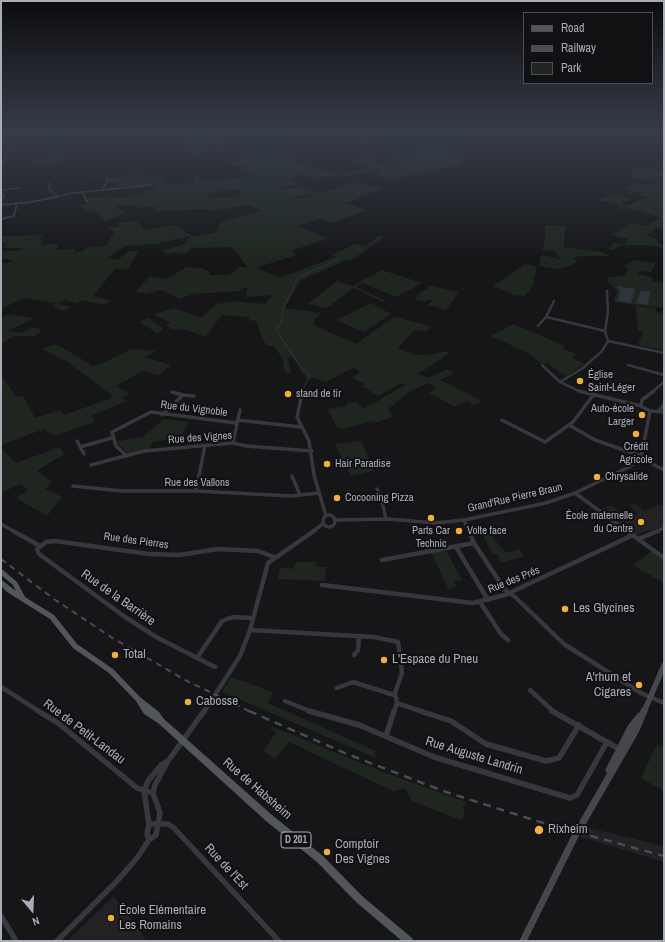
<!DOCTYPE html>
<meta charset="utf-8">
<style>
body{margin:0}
#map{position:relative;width:665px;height:942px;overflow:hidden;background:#161618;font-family:"Archivo Narrow",sans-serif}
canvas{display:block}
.frame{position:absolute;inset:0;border:2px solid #a8adb8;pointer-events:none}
.legend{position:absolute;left:523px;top:12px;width:130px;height:72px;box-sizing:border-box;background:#111113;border:1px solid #4d4f55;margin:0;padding:5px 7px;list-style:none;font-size:12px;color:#a8adb8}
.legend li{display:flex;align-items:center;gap:8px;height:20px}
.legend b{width:20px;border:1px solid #4d4f55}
.north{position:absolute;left:12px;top:890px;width:40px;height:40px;-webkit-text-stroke:3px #111113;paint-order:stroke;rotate:161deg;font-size:11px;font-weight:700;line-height:16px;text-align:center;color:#a8adb8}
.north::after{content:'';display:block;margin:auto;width:14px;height:18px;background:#a8adb8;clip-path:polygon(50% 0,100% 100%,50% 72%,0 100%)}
</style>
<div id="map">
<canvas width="665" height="942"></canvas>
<div class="frame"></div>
<ul class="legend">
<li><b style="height:5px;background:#53555c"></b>Road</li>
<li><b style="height:5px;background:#4a4c52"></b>Railway</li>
<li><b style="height:11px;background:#1e261f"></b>Park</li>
</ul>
<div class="north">N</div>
</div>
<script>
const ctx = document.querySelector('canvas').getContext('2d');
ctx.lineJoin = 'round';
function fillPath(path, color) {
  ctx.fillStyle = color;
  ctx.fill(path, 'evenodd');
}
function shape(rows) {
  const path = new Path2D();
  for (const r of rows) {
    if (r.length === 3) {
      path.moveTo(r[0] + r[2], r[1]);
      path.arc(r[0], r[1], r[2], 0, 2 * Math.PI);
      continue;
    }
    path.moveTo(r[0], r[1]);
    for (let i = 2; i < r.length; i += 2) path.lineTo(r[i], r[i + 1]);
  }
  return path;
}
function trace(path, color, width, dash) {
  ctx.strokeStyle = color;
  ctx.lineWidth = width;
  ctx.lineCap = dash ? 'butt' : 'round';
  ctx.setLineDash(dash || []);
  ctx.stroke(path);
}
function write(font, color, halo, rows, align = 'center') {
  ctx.font = font + ' "Archivo Narrow",sans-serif';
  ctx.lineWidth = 4;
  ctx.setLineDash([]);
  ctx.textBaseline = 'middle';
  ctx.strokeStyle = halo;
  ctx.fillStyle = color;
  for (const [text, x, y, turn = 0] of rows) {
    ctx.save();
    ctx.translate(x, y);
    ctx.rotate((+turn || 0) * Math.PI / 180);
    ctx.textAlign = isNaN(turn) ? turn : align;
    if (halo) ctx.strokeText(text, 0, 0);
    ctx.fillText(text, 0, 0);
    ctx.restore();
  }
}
fillPath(shape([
 [634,504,645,511,658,504,664,506,664,527,650,530,637,535,600,510,611,505,629,518,638,513,629,506],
 [585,827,664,846,664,862,581,837],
 [114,896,147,941,67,941]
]), '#222225');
fillPath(shape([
 [346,131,390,131,367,138],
 [217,138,225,143,220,144,227,149,222,149,214,144,196,146,200,153,192,153,187,141],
 [440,146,459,157,460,159,458,165,402,178,369,177,382,172,376,170,355,175,356,176,313,178,302,175,288,179,299,183,279,189,282,190,304,186,319,193,290,198,297,199,332,190,353,182,383,188,346,203,366,210,332,223,320,219,298,226,328,238,291,251,296,255,256,268,280,278,335,257,332,255,355,244,365,246,379,236,384,237,352,260,347,260,300,281,285,308,322,313,316,318,313,325,356,344,394,317,431,326,425,332,414,330,398,348,415,355,436,354,443,351,450,353,418,374,428,378,448,369,454,373,440,380,482,401,474,405,467,401,455,407,429,393,436,388,428,383,411,391,388,409,393,417,374,423,372,421,342,429,337,428,328,409,347,406,347,403,356,402,364,409,405,385,401,383,378,396,362,386,365,384,352,378,360,372,353,368,326,382,314,378,307,379,292,357,288,358,291,373,285,373,282,358,274,346,267,346,262,338,256,321,249,320,249,317,222,315,205,337,187,330,171,329,166,325,170,323,154,314,174,308,200,317,204,315,217,304,234,301,266,304,272,295,246,297,247,288,243,288,240,291,193,294,180,299,161,290,146,294,135,292,150,276,166,279,187,267,202,268,211,273,208,275,229,275,239,267,247,267,237,252,231,247,192,248,185,254,174,252,168,254,161,251,187,243,186,241,191,236,155,244,125,246,107,258,117,260,129,251,138,251,127,270,115,269,93,296,110,300,106,305,81,300,76,303,64,300,58,304,71,307,63,311,52,306,57,303,24,298,1,309,1,263,7,263,13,260,1,259,1,251,20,251,22,248,3,248,7,244,1,243,1,236,43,235,39,239,42,241,41,245,58,244,57,250,75,249,74,253,81,252,88,247,106,246,114,232,108,228,119,227,118,223,137,221,145,230,168,225,177,226,193,237,216,232,220,228,219,223,261,211,249,205,208,211,208,209,195,209,156,212,153,206,139,208,132,205,118,206,117,208,125,213,105,221,94,211,88,212,79,205,86,205,88,199,110,196,116,198,147,194,145,191,155,190,151,185,120,187,117,183,109,183,109,179,82,180,143,174,148,176,160,176,164,184,196,182,193,176,197,175,200,176,199,181,251,177,243,165,232,166,230,161,280,155,294,160,290,162,339,174,371,168,354,161,368,158,388,166,400,163,389,158],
 [238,189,242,196,210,199,206,193],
 [66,152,59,162,33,165,36,162,50,159,58,153],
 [644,168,664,171,664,227,656,228,647,236,655,238,664,248,647,245,621,245,613,250,608,249,614,243,625,244,629,239,612,235,630,223,646,226,661,218,625,207,614,210,620,205,598,200,613,194,631,199,620,204,627,206,642,199,651,199,623,188,634,183,649,185,661,181,644,180,629,175,635,170],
 [545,225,565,226,564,247,602,252,611,256,580,256,572,258,577,260,573,265,558,269,539,266,541,255,560,259,555,251,542,250,545,241],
 [635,260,656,263,651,272,640,271,638,274,651,277,653,281,664,283,664,308,614,302,617,291,609,283,607,278,609,277,624,276,628,269,624,266],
 [525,264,537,267,533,285,525,296,514,295,493,286],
 [382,270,422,283,396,297,363,283,357,287,386,301,383,302,354,288,327,308,308,304,337,281,353,286],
 [431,286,459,292,446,310,428,305,432,301,429,300,425,302,414,299,418,297,415,296],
 [371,303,391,314,364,332,336,320],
 [636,306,655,308,656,312,664,313,664,350,638,345,643,332,638,330],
 [9,314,34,318,8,331,22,333,31,327,39,329,41,332,34,336,14,336,1,344,1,317],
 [148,318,163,328,162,330,157,333,139,322],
 [513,324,565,346,562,348,576,354,572,358,585,364,566,376,547,363,542,364,528,353,491,336],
 [56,344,93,366,107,361,132,349,156,351,144,357,171,365,159,375,143,371,116,386,130,394,122,398,127,401,91,416,95,422,54,436,44,429,1,445,1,375,16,397,23,396,35,418,60,410,64,415,114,397,66,361,42,349],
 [164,419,189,422,182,434,170,439,153,442,149,449,129,454,117,443,118,441,143,437],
 [362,441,373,471,351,476,335,444],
 [60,447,64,454,37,471,52,482,45,489,62,497,47,516,16,498,28,490,20,484,3,492,1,491,1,449,16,463],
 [489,533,506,553,519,549,524,556,504,562,499,560,498,554,493,555,483,535],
 [443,551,447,552,462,580,454,581,456,586,449,590,431,552],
 [652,551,664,560,664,583,633,565],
 [297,562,316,562,317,567,326,567,325,581,278,579,280,567,292,569],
 [231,677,273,692,268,703,376,751,374,754,376,758,222,692],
 [271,726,383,772,466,802,466,805,463,807,465,812,462,820,434,810,411,800,405,788,393,791,289,742,275,759,264,751,276,732,270,729],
 [657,744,664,748,664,791,641,778]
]), '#1e261f');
fillPath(shape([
 [617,286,635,289,631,303,618,301,620,292],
 [641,291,650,291,648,305,636,303]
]), '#2c353c');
trace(shape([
 [1,137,27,131],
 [302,391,310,375,303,370,276,330,281,323,284,307,298,277,340,259]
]), '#2c353c', 1);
trace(shape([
 [1,167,9,149],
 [49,183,49,189,58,196],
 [1,190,21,188],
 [102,190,108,180],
 [1,192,4,195,3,198],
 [83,192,85,198],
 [52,198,73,193,151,185]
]), '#37383d', 1.5);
trace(shape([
 [85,197,87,201],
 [1,205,31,202,56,197],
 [3,205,1,202,3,197],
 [1,219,14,216,17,203]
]), '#37383d', 2);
trace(shape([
 [554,301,546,317,605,331],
 [538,326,546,317],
 [605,331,608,312,607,291],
 [608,341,664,353],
 [542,365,560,382,581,392],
 [628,365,664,375],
 [560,382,583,368,602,351,608,341,605,331],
 [652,392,664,382]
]), '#37383d', 2.5);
trace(shape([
 [579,391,641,406,650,411,664,412],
 [172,392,183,395],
 [302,393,297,417,309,441,314,475,326,516],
 [641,406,642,400,654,391],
 [659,411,664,404],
 [162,415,183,395,194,396],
 [237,420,301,427],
 [502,420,545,442,573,422,594,394],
 [569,425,595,440,641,456],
 [77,441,84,454],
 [233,443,240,410],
 [80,447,112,438],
 [127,456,116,446,112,432,151,412,236,423],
 [641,458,664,470],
 [91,465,144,451,233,443,246,446,312,451],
 [292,476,300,495],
 [73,486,122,491,196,491,291,496,319,493],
 [377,489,381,497,386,519],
 [196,491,205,445],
 [575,493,628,532],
 [329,521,6],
 [336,520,389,519,435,523,464,520,546,503,575,493,629,467,641,458,650,411],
 [464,520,469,532],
 [1,524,15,532],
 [312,532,323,524],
 [655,532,664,528]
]), '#37383d', 3.5);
trace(shape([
 [13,531,40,546],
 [469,531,474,543,505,590,514,596,564,644,641,693,664,703],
 [627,531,664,558],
 [638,539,658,531],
 [456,547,488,600],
 [382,560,474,543],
 [322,585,473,603,505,595,633,535],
 [480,602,501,634,508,640],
 [250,630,374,637,398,642,402,673,395,693,397,703,394,712],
 [354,655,358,650,359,636],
 [197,658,222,621,233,617,252,618],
 [215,667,158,638,125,617,39,554,37,549,46,542,55,541,149,554,179,555,218,549,258,551,274,557],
 [1,687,40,712],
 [337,688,353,682,394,695],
 [530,690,554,712],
 [285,701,312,712],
 [397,703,423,712],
 [204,712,240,656,250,630,268,563,314,531]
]), '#37383d', 4.5);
trace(shape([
 [38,711,58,723,137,788,153,793],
 [309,711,359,725,434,757,570,798,577,795,607,742],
 [420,711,451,721,486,744,546,761,559,758,579,725],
 [552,711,619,749],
 [386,736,394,711],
 [149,824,168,824,174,828,279,941],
 [149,840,147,834,149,824,144,791,148,781,161,765,168,761],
 [1,916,16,941],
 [57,941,117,881,137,858,149,840,156,835,160,813,153,793,155,785,168,761,204,711]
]), '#37383d', 5.5);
trace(shape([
 [644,712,664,665]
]), '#45474d', 5.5);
trace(shape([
 [609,770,631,727,640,716],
 [523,941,575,836,636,730,644,711]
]), '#45474d', 7);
fillPath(shape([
 [1,570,3,570,17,582,25,597,54,615,77,644,113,669,140,697,159,712,164,719,272,815,323,856,362,896,412,938,414,941,402,941,356,902,317,862,266,821,158,723,144,714,136,701,109,673,73,648,50,619,7,592,1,586,1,581,3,581,16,591,13,585,1,575,1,570]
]), '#53555c');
trace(shape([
 [1,559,54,599,114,639,187,681,251,712]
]), '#4a4c52', 2, [6, 5]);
trace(shape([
 [249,711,347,754,446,792,540,822,664,856]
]), '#4a4c52', 2.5, [8, 6]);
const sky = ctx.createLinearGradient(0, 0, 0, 263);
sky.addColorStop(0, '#0c0c0d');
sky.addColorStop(0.5, '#363c48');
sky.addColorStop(1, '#363c4800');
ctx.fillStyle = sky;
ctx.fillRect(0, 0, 665, 263);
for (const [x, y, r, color] of [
 [580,381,4,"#f2b134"],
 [288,394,4,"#f2b134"],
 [642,415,4,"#f2b134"],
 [636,434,4,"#f2b134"],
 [327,464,4,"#f2b134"],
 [597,477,4,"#f2b134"],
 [337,498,4,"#f2b134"],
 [431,518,4,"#f2b134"],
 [641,522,4,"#f2b134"],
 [459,531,4,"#f2b134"],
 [565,609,4,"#f2b134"],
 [115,655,4,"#f2b134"],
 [384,660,4,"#f2b134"],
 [639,685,4,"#f2b134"],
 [188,702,4,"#f2b134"],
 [539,830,5,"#f2b134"],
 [327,852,4,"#f2b134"],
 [111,918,4,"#f2b134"]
]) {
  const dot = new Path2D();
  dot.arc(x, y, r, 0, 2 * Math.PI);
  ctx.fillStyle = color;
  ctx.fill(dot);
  trace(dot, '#111113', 1.5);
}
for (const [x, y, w] of [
 [296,840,30]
]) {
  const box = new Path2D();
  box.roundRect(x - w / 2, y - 8, w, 16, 3);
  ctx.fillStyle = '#111113';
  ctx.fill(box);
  trace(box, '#a8adb8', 1);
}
write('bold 10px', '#a8adb8', null, [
 ["D 201",296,840]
]);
write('11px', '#a8adb8', '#111113', [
 ["Église",588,375],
 ["Saint-Léger",588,388],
 ["stand de tir",296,394],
 ["Auto-école",634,409,"right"],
 ["Larger",634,422,"right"],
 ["Crédit",636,447,"center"],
 ["Agricole",636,460,"center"],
 ["Hair Paradise",335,464],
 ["Chrysalide",605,477],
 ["Cocooning Pizza",345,498],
 ["École maternelle",633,516,"right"],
 ["du Centre",633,529,"right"],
 ["Parts Car",431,531,"center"],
 ["Technic",431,544,"center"],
 ["Volte face",467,531]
], 'left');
write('11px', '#a8adb8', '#111113', [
 ["Rue du Vignoble",194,409,7],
 ["Rue des Vignes",200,438,-4],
 ["Rue des Vallons",197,483],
 ["Grand'Rue Pierre Braun",515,498,-13],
 ["Rue des Pierres",136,541,8],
 ["Rue des Prés",514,580,-22]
]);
write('13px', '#a8adb8', '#111113', [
 ["Rue de la Barrière",118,598,35],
 ["Rue de Petit-Landau",84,732,37],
 ["Rue Auguste Landrin",474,756,17],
 ["Rue de Habsheim",257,789,41],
 ["Rue de l'Est",226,867,47]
]);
write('13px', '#a8adb8', '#111113', [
 ["Les Glycines",573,609],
 ["Total",123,655],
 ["L'Espace du Pneu",392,660],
 ["A'rhum et",631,678,"right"],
 ["Cigares",631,693,"right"],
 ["Cabosse",196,702],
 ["Rixheim",548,830],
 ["Comptoir",335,845],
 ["Des Vignes",335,860],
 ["École Elémentaire",119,911],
 ["Les Romains",119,926]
], 'left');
</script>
